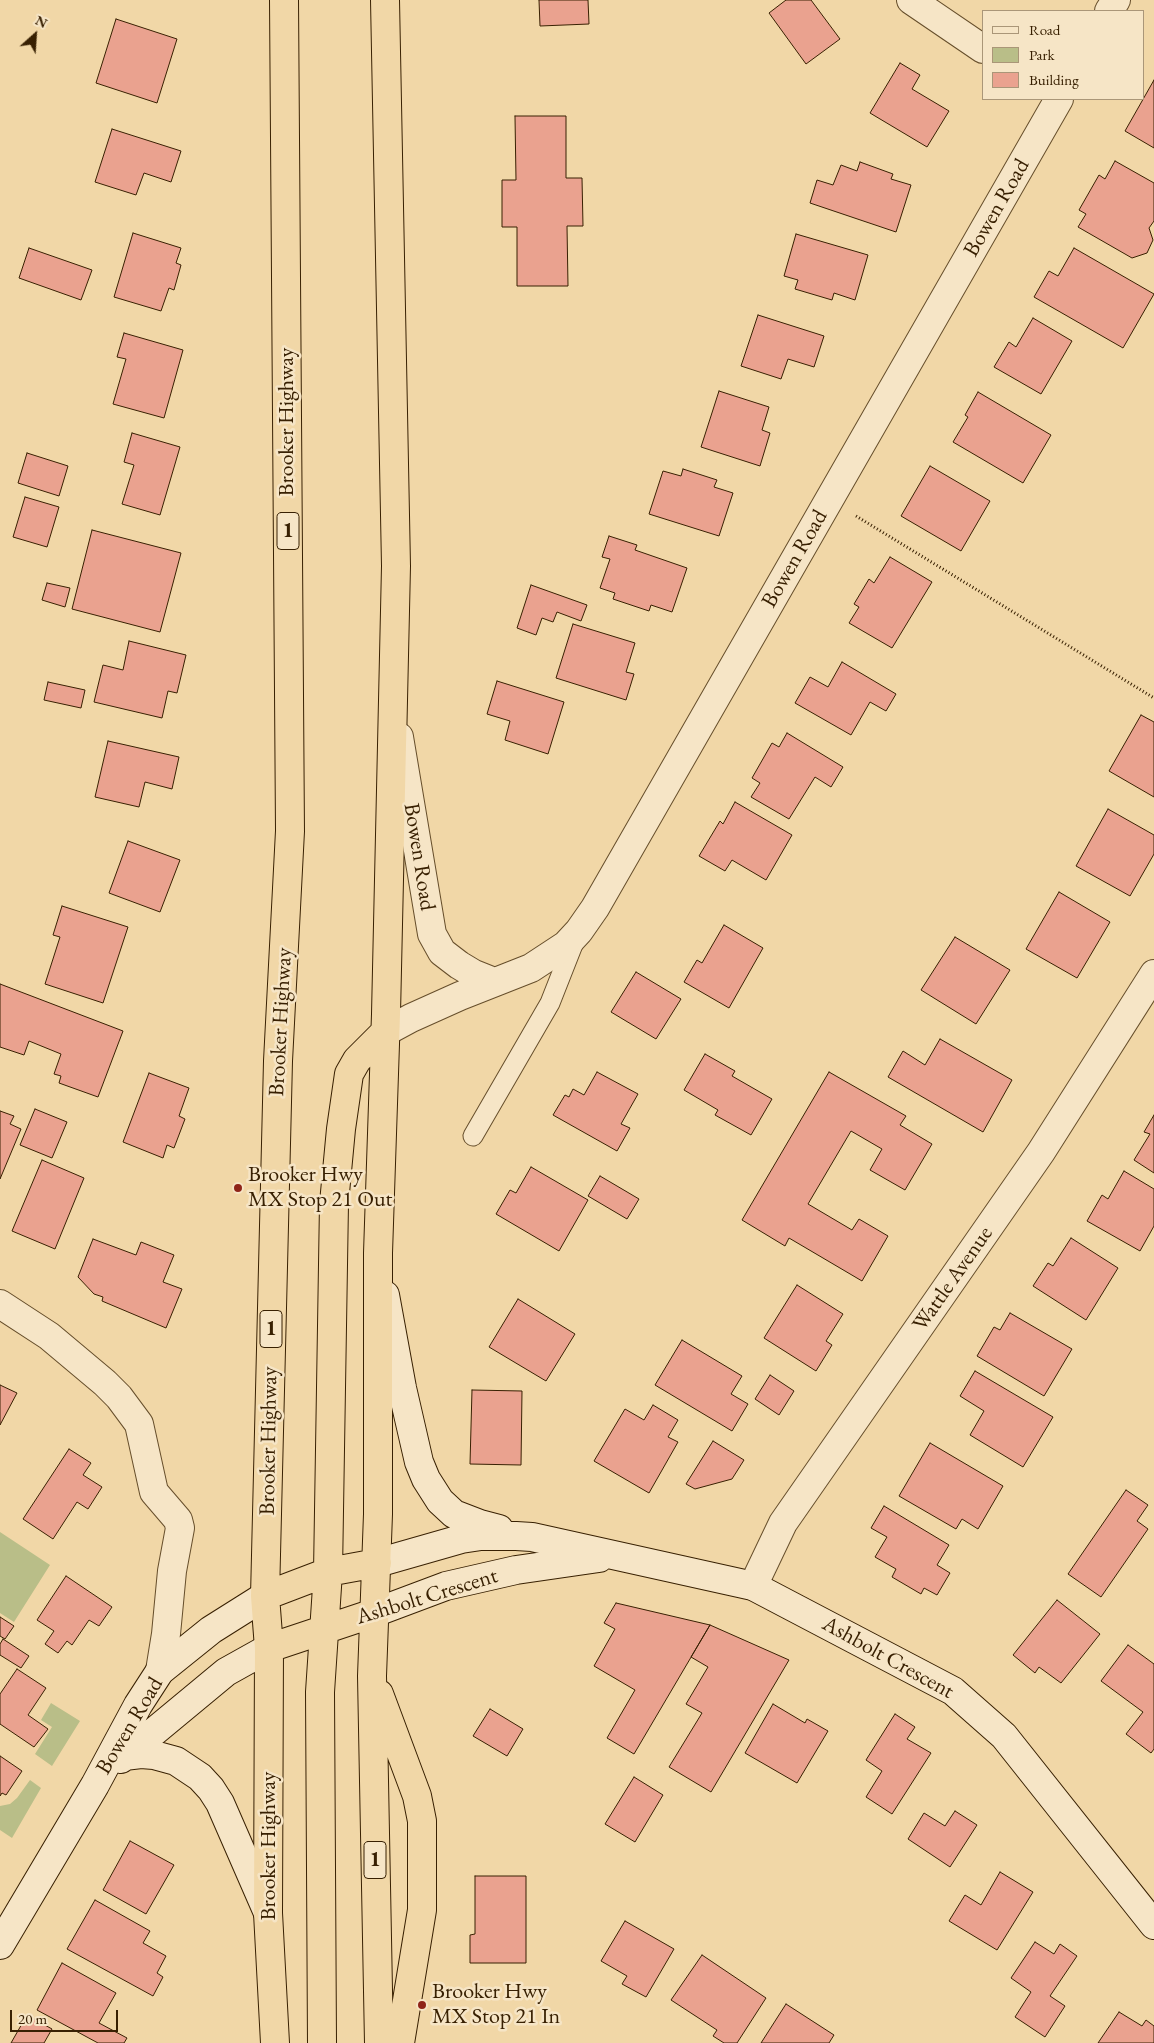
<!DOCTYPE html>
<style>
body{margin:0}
#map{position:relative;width:1154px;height:2043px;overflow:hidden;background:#f1d7a7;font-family:"EB Garamond",serif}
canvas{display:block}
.legend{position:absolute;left:982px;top:10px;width:162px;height:90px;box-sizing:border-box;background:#f6e5c6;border:1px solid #aa9678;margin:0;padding:6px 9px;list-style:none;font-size:15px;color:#382002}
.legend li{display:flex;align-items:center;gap:10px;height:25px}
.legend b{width:25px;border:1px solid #aa9678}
.north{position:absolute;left:10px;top:10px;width:50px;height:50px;-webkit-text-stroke:4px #f6e5c6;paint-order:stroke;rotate:26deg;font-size:14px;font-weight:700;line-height:20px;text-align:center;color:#382002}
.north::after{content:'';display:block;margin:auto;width:18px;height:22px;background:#382002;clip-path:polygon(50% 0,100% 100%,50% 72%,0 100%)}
.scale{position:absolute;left:10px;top:2010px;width:108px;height:22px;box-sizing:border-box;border:2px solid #382002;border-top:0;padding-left:6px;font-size:15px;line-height:18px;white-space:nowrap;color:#382002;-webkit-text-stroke:4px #f6e5c6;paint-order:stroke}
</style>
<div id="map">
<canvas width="1154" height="2043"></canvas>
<ul class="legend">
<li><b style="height:6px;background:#f6e5c6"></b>Road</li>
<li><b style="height:14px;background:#b9be88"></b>Park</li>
<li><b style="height:14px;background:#eaa28f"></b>Building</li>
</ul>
<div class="north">N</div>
<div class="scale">20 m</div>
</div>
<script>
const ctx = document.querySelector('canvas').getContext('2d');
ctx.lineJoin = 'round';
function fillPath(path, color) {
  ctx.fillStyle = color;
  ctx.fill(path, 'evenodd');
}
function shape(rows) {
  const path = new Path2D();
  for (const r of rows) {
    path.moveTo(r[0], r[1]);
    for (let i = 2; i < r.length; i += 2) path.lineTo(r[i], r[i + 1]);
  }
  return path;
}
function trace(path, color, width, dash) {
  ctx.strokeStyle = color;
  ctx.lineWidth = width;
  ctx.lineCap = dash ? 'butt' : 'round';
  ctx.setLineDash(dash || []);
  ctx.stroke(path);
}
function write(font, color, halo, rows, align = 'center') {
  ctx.font = font + ' "EB Garamond",serif';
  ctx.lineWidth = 5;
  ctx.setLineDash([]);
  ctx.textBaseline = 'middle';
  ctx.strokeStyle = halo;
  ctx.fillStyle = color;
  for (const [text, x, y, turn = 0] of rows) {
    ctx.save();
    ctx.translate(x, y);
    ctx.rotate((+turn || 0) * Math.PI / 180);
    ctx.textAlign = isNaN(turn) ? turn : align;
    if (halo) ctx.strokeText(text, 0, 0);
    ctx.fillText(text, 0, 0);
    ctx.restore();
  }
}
fillPath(shape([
 [0,1532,50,1565,14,1622,0,1613],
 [51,1703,80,1721,52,1766,35,1754,52,1727,41,1720],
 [30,1780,41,1788,12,1838,0,1830,0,1806,10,1804,17,1798]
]), '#b9be88');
const building = shape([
 [539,0,588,0,589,24,540,26,539,0],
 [786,0,811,0,840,39,806,64,769,13,786,0],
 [116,19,177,39,157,103,96,83,116,19],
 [900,63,920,75,912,89,949,111,927,147,870,113,900,63],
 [1154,80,1154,148,1125,131,1154,80],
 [515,116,566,116,566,178,582,178,583,226,567,226,568,286,517,286,517,227,502,227,502,180,516,180,515,116],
 [112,129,181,151,171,182,144,173,136,195,95,182,112,129],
 [1115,161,1154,183,1154,221,1149,228,1153,240,1147,253,1132,258,1078,227,1086,214,1079,210,1099,175,1105,179,1115,161],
 [860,162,893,174,891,179,911,185,896,232,810,203,817,180,833,185,841,165,857,171,860,162],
 [133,233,181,248,176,263,181,265,174,290,169,288,161,311,114,297,133,233],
 [796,234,868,255,855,300,834,293,832,300,795,289,798,280,784,276,796,234],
 [29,248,92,270,81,300,19,278,29,248],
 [1074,248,1154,294,1123,348,1034,297,1049,271,1058,276,1074,248],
 [758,315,824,336,814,367,788,359,781,379,741,366,758,315],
 [1033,318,1072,341,1041,394,994,367,1009,342,1016,347,1033,318],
 [124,333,183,350,164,418,113,404,126,359,117,357,124,333],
 [719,391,769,407,762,430,770,433,760,466,701,447,719,391],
 [978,392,1051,435,1023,483,953,442,968,417,965,415,978,392],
 [132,433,180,447,160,515,122,504,134,465,124,462,132,433],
 [27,453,68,466,59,496,18,483,27,453],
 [930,466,990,501,961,551,901,516,930,466],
 [683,469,717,480,714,487,733,493,719,536,649,514,663,471,681,476,683,469],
 [25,497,59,507,47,547,13,537,25,497],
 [92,530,181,553,160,632,72,609,92,530],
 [609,536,637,545,635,550,687,568,672,612,651,605,649,611,613,599,615,593,600,588,610,559,602,557,609,536],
 [890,557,932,582,892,648,849,623,859,607,854,604,869,579,874,583,890,557],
 [47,583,70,588,65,607,42,600,47,583],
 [531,585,587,605,581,621,557,612,553,622,542,618,536,635,517,628,531,585],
 [573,624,635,643,626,672,634,674,626,700,556,678,573,624],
 [129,641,186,655,177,693,168,691,162,718,94,702,103,665,123,670,129,641],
 [842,662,896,694,886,711,870,702,851,735,795,703,810,677,828,687,842,662],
 [497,681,564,702,548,754,505,740,510,721,487,714,497,681],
 [48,682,85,690,81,708,44,700,48,682],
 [1141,715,1154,722,1154,797,1109,771,1141,715],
 [787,733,843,767,831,787,815,777,789,819,751,797,760,783,752,778,772,743,779,747,787,733],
 [108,741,179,757,172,789,145,782,139,807,95,797,108,741],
 [735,802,792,835,766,880,732,860,725,871,699,856,720,821,723,824,735,802],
 [1108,809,1154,835,1154,854,1130,896,1076,866,1108,809],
 [128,841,180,860,160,912,109,893,128,841],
 [1059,892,1110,922,1077,978,1026,949,1059,892],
 [62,906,128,927,103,1003,45,984,60,937,53,935,62,906],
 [724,925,763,948,729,1008,684,982,697,960,702,963,724,925],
 [955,937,1010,970,976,1024,921,990,955,937],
 [636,972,681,999,656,1039,611,1012,636,972],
 [0,984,123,1031,98,1097,59,1083,61,1076,54,1074,61,1054,29,1041,24,1055,0,1047,0,984],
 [940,1039,1012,1080,983,1132,888,1077,903,1051,925,1065,940,1039],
 [705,1054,735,1071,732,1076,772,1099,751,1135,715,1115,718,1110,684,1090,705,1054],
 [597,1072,638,1094,621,1124,630,1128,617,1151,553,1115,565,1095,569,1097,573,1089,584,1095,597,1072],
 [829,1072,906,1116,900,1125,932,1144,905,1190,870,1170,882,1149,851,1131,808,1204,852,1230,859,1219,888,1236,862,1281,789,1238,785,1246,742,1220,829,1072],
 [149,1073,189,1088,179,1116,185,1119,174,1148,167,1145,163,1158,123,1142,149,1073],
 [35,1109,67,1122,52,1158,20,1145,35,1109],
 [0,1111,14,1116,10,1124,21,1129,0,1179,0,1111],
 [1154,1115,1154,1173,1134,1160,1150,1134,1144,1132,1154,1115],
 [42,1160,84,1178,55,1249,12,1231,42,1160],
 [531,1167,588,1200,559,1251,496,1214,510,1190,516,1193,531,1167],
 [1124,1171,1154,1189,1154,1226,1140,1251,1087,1221,1102,1195,1108,1199,1124,1171],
 [600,1176,639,1199,627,1219,588,1196,600,1176],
 [1071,1238,1118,1268,1086,1320,1033,1286,1048,1263,1053,1266,1071,1238],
 [93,1239,136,1255,141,1242,174,1255,163,1282,182,1289,166,1328,102,1301,103,1297,94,1294,78,1277,93,1239],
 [797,1285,843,1314,826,1341,832,1345,816,1371,764,1338,797,1285],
 [518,1299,575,1334,546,1381,489,1347,518,1299],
 [1010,1313,1072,1349,1044,1396,977,1356,994,1327,1000,1330,1010,1313],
 [682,1340,742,1376,731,1394,748,1404,732,1431,655,1385,682,1340],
 [975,1371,1053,1417,1023,1467,970,1435,984,1411,960,1396,975,1371],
 [770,1375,794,1391,779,1415,755,1399,770,1375],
 [0,1385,17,1393,0,1425,0,1385],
 [472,1390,522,1391,521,1465,470,1464,472,1390],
 [653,1405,678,1420,668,1437,678,1442,649,1493,594,1461,625,1409,644,1420,653,1405],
 [713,1441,744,1460,732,1479,695,1489,686,1484,713,1441],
 [930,1443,1003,1486,978,1529,962,1519,956,1529,899,1496,930,1443],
 [69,1449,91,1463,83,1475,102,1487,88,1509,77,1502,53,1539,23,1519,69,1449],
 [1126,1490,1148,1505,1137,1521,1148,1529,1101,1597,1068,1574,1126,1490],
 [884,1506,949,1545,937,1565,950,1573,937,1595,924,1588,921,1594,892,1577,896,1569,875,1557,887,1537,871,1528,884,1506],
 [66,1576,112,1607,99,1626,89,1620,72,1645,67,1641,58,1653,45,1644,54,1631,37,1620,66,1576],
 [1057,1600,1100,1634,1061,1683,1039,1667,1035,1673,1013,1655,1057,1600],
 [616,1603,710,1625,634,1754,607,1738,635,1690,594,1666,615,1629,604,1623,616,1603],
 [0,1617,14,1626,5,1639,0,1636,0,1617],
 [710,1625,789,1660,711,1792,669,1767,702,1713,686,1704,708,1667,691,1657,710,1625],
 [3,1639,29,1656,21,1668,0,1655,0,1644,3,1639],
 [1128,1645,1154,1664,1154,1749,1151,1753,1126,1734,1143,1712,1101,1681,1128,1645],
 [17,1669,46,1688,28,1715,48,1729,34,1747,0,1724,0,1694,17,1669],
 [773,1704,805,1723,807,1719,828,1731,797,1783,745,1753,773,1704],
 [490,1709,523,1729,507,1756,473,1736,490,1709],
 [895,1714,915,1727,907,1739,931,1753,892,1814,866,1797,882,1771,866,1760,895,1714],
 [0,1756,22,1771,6,1795,2,1793,0,1796,0,1756],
 [634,1777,663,1795,635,1842,605,1824,634,1777],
 [955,1811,977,1825,950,1867,908,1839,924,1813,945,1826,955,1811],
 [130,1841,174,1865,146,1914,103,1890,130,1841],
 [1000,1872,1033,1892,997,1950,949,1921,965,1895,981,1905,1000,1872],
 [475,1876,526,1876,526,1963,470,1963,470,1935,475,1934,475,1876],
 [95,1900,150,1931,143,1943,166,1956,157,1973,163,1977,153,1996,67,1949,95,1900],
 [625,1921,674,1949,646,1997,622,1984,627,1976,601,1961,625,1921],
 [1035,1942,1054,1954,1060,1944,1077,1956,1050,1996,1065,2006,1045,2037,1015,2017,1031,1992,1011,1978,1035,1942],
 [702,1955,766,1998,737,2043,724,2043,713,2036,717,2030,671,2000,702,1955],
 [62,1963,116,1993,99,2023,127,2038,124,2043,98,2043,37,2010,62,1963],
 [786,2004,834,2035,829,2043,761,2043,786,2004],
 [1119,2012,1142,2026,1146,2020,1154,2026,1154,2043,1098,2043,1119,2012],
 [27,2015,52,2029,44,2043,11,2043,27,2015]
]);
fillPath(building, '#eaa28f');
trace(building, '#382002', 1);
const lane = shape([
 [473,1136,550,1003,576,937]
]);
const street = shape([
 [911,0,983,49],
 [1109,11,1116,0],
 [399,737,432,934,442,952,459,965,474,974,494,982],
 [385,1032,411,1018,460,996,531,968,566,945,579,931,595,908,1059,99],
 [0,1304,49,1336,105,1383,119,1397,139,1424,154,1492,178,1520,180,1528,172,1571,166,1634,160,1671],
 [753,1586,783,1523,1041,1152,1154,974]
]);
const secondary = shape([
 [385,1295,402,1388,419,1462,426,1479,440,1501,454,1514,480,1524,499,1529],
 [377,1563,461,1539,481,1536,516,1536,532,1537,753,1586,953,1691,1004,1736,1154,1925],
 [374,1613,446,1586,516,1570,599,1558],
 [124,1756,141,1754,154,1755,176,1761,200,1777,211,1789,220,1803,268,1913],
 [121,1759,226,1672,269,1648],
 [0,1945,95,1785,138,1705,160,1671,211,1630,265,1596]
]);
const highway = shape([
 [265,1596,328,1572,377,1563],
 [269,1648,374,1613],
 [379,1694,417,1796,422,1821,422,1910,400,2043],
 [275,2043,268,1913,269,1648,265,1596,278,1061,290,831,284,0],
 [322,2043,320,1692,328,1572,334,1203,341,1129,349,1074,357,1060,385,1032],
 [379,2043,372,1676,378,1514,378,1253,386,1014,396,566,385,0]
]);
trace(lane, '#664e2b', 21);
trace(street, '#664e2b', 30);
trace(secondary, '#382002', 30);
trace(highway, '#382002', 30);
trace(shape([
 [856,516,1154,698]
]), '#382002', 3, [1, 2.5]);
trace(lane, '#f6e5c6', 19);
trace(street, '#f6e5c6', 28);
trace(secondary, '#f6e5c6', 28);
trace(highway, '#f1d7a7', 28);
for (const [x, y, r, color] of [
 [238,1188,5,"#8f2418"],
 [422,2005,5,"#8f2418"]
]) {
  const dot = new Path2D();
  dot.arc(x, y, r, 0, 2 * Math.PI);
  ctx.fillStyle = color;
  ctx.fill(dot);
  trace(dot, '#f6e5c6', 2);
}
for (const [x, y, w] of [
 [288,531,22],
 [271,1329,22],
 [375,1860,22]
]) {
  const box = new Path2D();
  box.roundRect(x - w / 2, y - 18.5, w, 37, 4);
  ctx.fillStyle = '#f6e5c6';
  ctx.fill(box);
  trace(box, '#382002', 1);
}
write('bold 21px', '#382002', null, [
 ["1",288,531],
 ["1",271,1329],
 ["1",375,1860]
]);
write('22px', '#382002', '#f6e5c6', [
 ["Bowen Road",997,208,-60],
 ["Brooker Highway",287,422,-90],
 ["Bowen Road",795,559,-60],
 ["Bowen Road",419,857,81],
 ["Brooker Highway",281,1022,-87],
 ["Wattle Avenue",953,1279,-55],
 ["Brooker Highway",269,1441,-89],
 ["Ashbolt Crescent",427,1597,-17],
 ["Ashbolt Crescent",888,1658,29],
 ["Bowen Road",130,1726,-59],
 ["Brooker Highway",269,1846,-90]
]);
write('22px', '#382002', '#f6e5c6', [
 ["Brooker Hwy",248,1175],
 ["MX Stop 21 Out",248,1200],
 ["Brooker Hwy",432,1992],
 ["MX Stop 21 In",432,2017]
], 'left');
</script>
